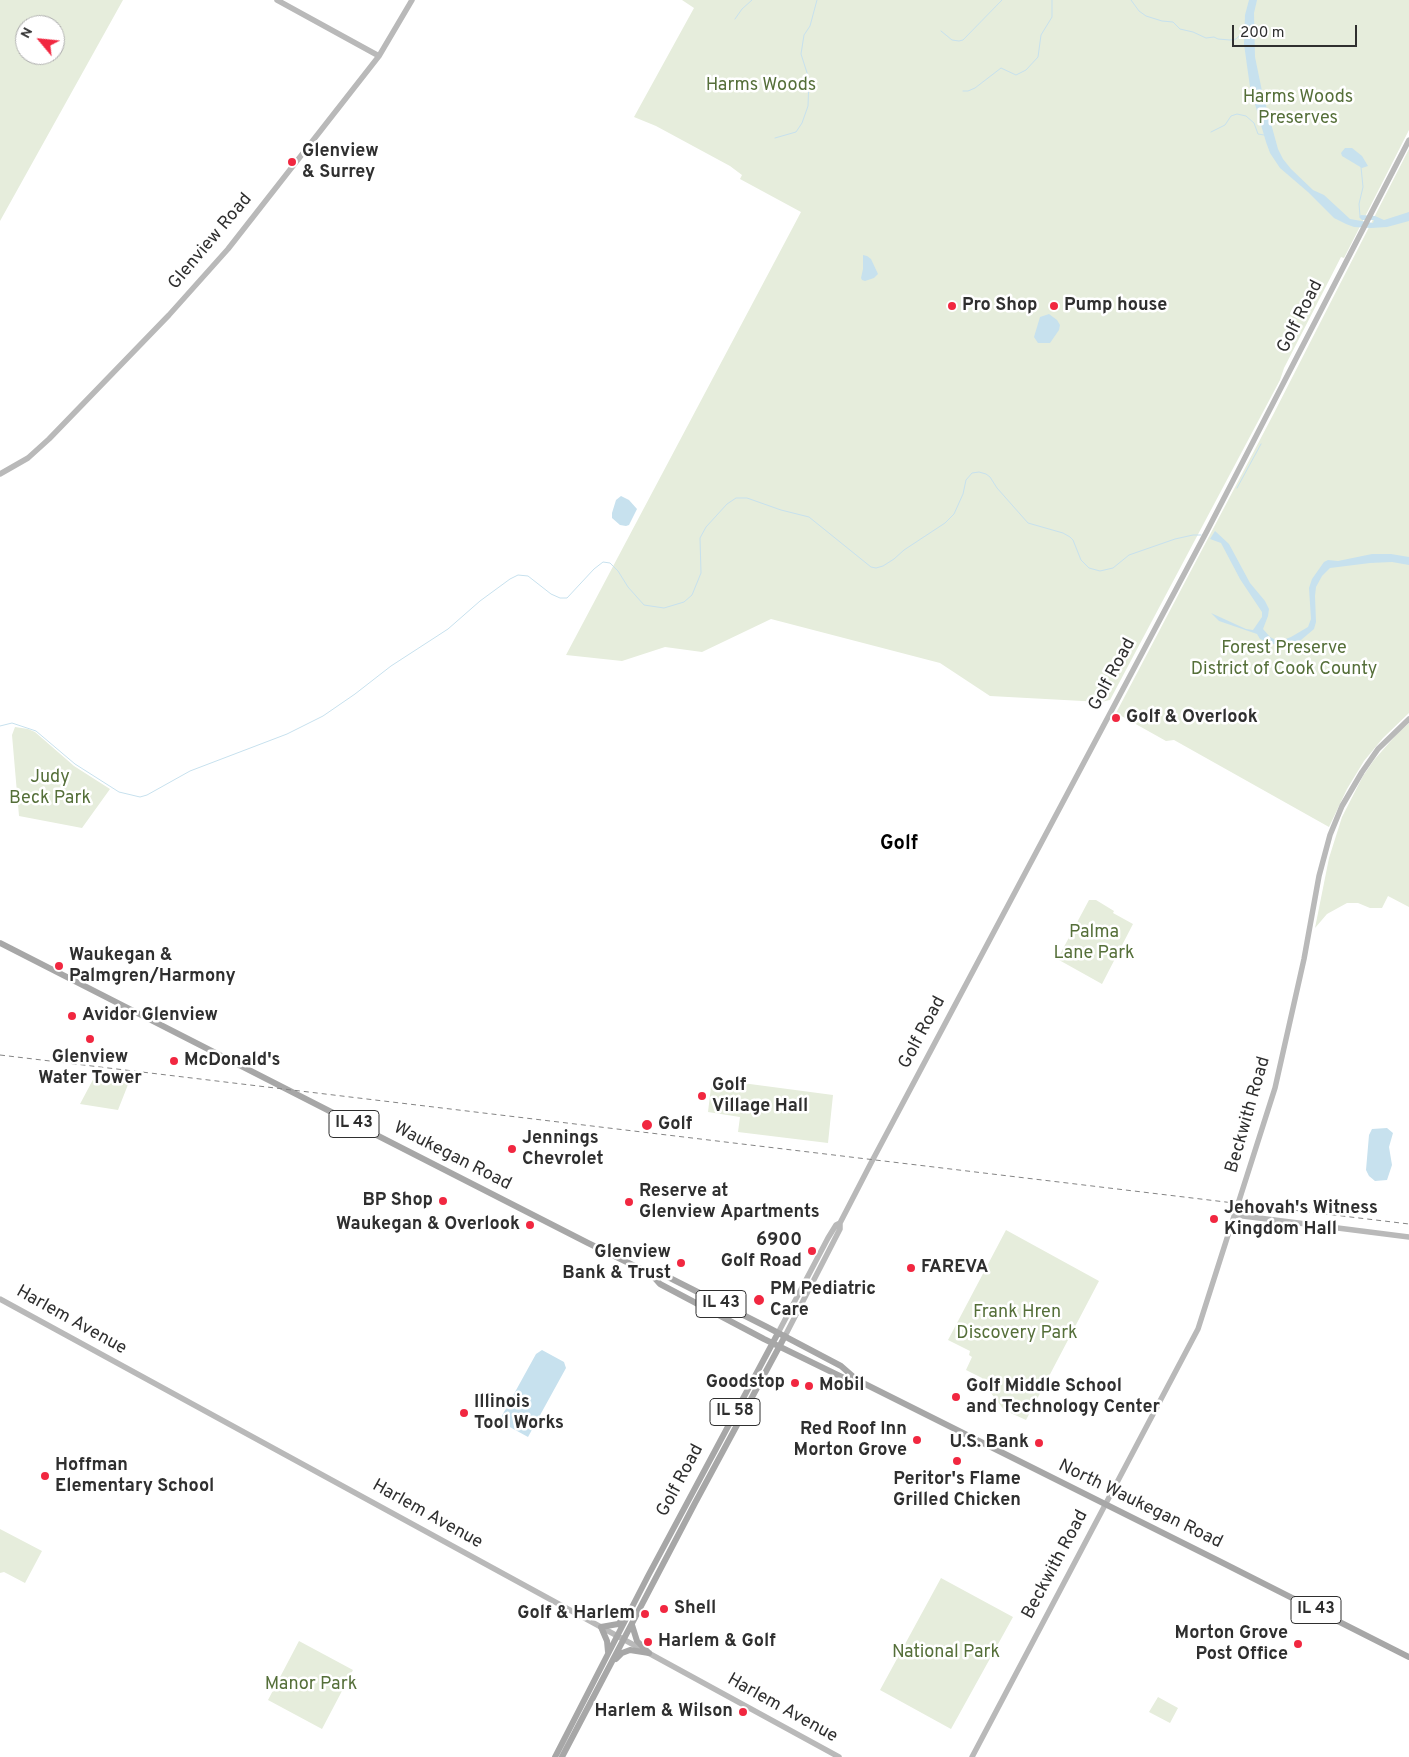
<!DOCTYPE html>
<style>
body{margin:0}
#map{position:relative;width:1409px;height:1757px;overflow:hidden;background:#fff;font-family:Overpass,sans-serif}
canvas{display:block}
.north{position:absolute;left:15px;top:15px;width:50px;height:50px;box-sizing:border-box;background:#fff;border:1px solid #acacac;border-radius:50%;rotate:298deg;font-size:14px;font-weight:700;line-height:20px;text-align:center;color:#2f2f2f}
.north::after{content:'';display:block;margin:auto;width:18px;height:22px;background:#f12740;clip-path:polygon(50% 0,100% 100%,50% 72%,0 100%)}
.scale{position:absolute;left:1232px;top:25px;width:125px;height:22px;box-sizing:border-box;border:2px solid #2f2f2f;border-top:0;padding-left:6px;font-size:15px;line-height:18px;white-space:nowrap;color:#2f2f2f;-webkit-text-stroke:4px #fff;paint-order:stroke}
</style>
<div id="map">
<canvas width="1409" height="1757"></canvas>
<div class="north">N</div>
<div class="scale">200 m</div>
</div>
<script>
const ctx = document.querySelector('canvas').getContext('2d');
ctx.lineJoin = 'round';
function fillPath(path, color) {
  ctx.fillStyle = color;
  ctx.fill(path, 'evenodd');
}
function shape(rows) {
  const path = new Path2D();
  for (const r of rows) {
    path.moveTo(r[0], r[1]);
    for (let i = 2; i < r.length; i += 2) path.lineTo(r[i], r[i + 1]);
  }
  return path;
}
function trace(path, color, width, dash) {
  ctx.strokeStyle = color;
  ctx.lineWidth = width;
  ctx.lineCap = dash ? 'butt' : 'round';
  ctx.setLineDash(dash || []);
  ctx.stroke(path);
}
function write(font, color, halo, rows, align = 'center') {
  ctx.font = font + ' Overpass,sans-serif';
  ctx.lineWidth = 5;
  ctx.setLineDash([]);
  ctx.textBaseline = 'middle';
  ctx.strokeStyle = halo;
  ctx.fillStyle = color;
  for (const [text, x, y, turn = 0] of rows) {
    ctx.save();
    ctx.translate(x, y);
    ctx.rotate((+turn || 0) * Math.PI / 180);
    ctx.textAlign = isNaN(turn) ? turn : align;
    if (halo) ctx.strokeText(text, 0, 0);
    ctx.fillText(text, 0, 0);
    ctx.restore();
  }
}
fillPath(shape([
 [0,0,123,0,0,221],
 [25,25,55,25,55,55,25,55],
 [682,0,1409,0,1409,130,1344,258,1341,257,1284,368,1280,380,1110,700,1101,702,990,696,940,663,771,619,702,652,665,647,622,661,566,655,801,212,740,179,742,175,730,166,656,126,634,117,694,8],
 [1409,149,1409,713,1383,738,1364,761,1347,789,1329,827,1174,740,1166,741,1116,713,1273,415],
 [1409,723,1409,907,1388,896,1382,908,1370,908,1358,903,1347,903,1327,914,1315,928,1329,858,1342,817,1363,776,1374,760,1396,735],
 [15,727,28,729,35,732,74,766,110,789,82,828,19,816,12,735],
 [1089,900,1096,900,1114,911,1113,913,1133,924,1102,984,1059,960,1058,958],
 [96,1074,131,1077,118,1110,80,1104],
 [712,1079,833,1095,828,1143,738,1132,740,1117,708,1112],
 [1006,1230,1099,1281,1026,1420,1004,1410,991,1393,982,1378,966,1370,972,1357,969,1355,970,1351,948,1340],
 [0,1529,42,1551,25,1583,4,1572,0,1573],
 [941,1578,1013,1617,951,1729,880,1690],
 [299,1641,353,1670,322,1729,268,1700],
 [1158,1697,1178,1708,1170,1723,1149,1712]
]), '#e6eddc');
fillPath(shape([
 [1249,0,1257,0,1254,13,1255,57,1262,91,1278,149,1283,159,1291,169,1313,190,1324,195,1350,219,1373,223,1374,220,1362,220,1359,217,1361,215,1375,216,1384,220,1409,212,1409,221,1387,227,1371,228,1354,227,1346,224,1334,218,1308,192,1280,168,1270,153,1266,142,1250,87,1244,44,1245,15],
 [1345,148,1352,148,1362,156,1368,166,1362,168,1342,156,1341,153],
 [863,255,867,256,871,259,878,274,874,278,865,281,862,280,861,278,863,269],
 [1049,314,1057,320,1060,325,1059,330,1050,343,1038,343,1034,337,1040,317],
 [621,496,629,500,637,509,629,525,626,526,620,525,612,518,612,513,616,500],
 [1215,531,1229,544,1250,583,1265,601,1269,609,1268,616,1263,629,1270,637,1276,640,1283,640,1291,637,1308,627,1311,619,1309,588,1312,579,1324,562,1328,560,1338,561,1372,554,1391,554,1409,557,1409,565,1392,562,1370,563,1330,568,1322,576,1316,587,1315,596,1316,622,1314,629,1301,640,1291,644,1273,644,1260,639,1257,634,1219,621,1211,613,1246,629,1253,630,1262,617,1262,612,1240,579,1221,543,1210,539],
 [1387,1128,1393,1133,1389,1147,1392,1165,1387,1180,1375,1181,1369,1176,1366,1170,1369,1135,1372,1129],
 [542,1350,564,1362,566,1368,528,1437,499,1421,536,1354]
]), '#c7e1ee');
trace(shape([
 [1131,0,1139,11,1146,16,1162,21,1173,22,1180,29,1193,32,1206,38,1214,37,1218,39,1230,40,1236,39,1242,33,1246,34],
 [735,19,742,9,752,0],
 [941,31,952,40,959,41,963,40,1002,0],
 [963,91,968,91,975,88,1001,68,1016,75,1026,70,1038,57,1041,35,1052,17,1052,0],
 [1211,132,1225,125,1231,116,1237,114,1246,116,1254,123,1258,134,1264,135],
 [775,138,796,132,802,123,808,106,809,79,801,54,804,35,810,26,817,0],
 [1360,216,1359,204,1363,187,1361,167],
 [1237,488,1261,444],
 [0,726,12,723,36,731,75,764,119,792,140,797,147,795,190,771,287,734,323,716,355,694,391,666,448,629,480,601,510,579,518,575,528,576,551,594,560,598,567,598,594,569,603,562,610,563,618,571,628,587,644,605,664,608,684,602,692,595,701,573,700,538,706,527,727,504,736,498,747,498,781,510,809,517,871,567,876,568,883,566,894,559,904,550,945,523,954,514,963,494,966,480,972,473,979,472,986,474,990,477,997,488,1028,523,1063,533,1070,537,1073,540,1081,560,1089,568,1100,571,1113,568,1129,555,1175,539,1193,535,1201,535]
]), '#c7e1ee', 1);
trace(shape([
 [277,0,379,56],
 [0,474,28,458,49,439,169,315,228,249,379,56,412,0],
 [1235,1215,1409,1237],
 [0,1299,839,1757],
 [778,1333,828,1238,836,1225,840,1223],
 [785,1336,840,1229,840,1223,871,1163,1207,531,1409,140],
 [972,1757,1198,1329,1275,1088,1304,959,1319,876,1330,835,1342,806,1362,772,1378,749,1409,719]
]), '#b9b9b9', 5.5);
trace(shape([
 [0,943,588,1243,651,1274,664,1275,767,1327,841,1366,857,1380,1223,1563,1409,1657],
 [651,1274,660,1284,764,1339,846,1379,857,1380],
 [632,1625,637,1641,649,1653],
 [608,1652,607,1641,601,1627,618,1624,625,1617],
 [616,1659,622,1653,630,1650,649,1653],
 [555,1757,648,1576,778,1333],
 [562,1757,695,1503,785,1336]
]), '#a7a7a7', 6);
trace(shape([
 [0,1055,1409,1224]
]), '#848484', 1, [5, 4]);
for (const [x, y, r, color] of [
 [292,162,5,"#f12740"],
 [952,306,5,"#f12740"],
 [1054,306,5,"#f12740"],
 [1116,718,5,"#f12740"],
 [59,966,5,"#f12740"],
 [72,1016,5,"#f12740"],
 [90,1039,5,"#f12740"],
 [174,1061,5,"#f12740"],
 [702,1096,5,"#f12740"],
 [647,1125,6,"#f12740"],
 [512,1149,5,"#f12740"],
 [443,1201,5,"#f12740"],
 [629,1202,5,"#f12740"],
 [1214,1219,5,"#f12740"],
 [530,1225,5,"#f12740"],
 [812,1251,5,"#f12740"],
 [681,1263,5,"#f12740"],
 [911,1268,5,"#f12740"],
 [759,1300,6,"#f12740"],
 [795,1383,5,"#f12740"],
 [809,1386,5,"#f12740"],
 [956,1397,5,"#f12740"],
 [464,1413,5,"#f12740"],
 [917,1440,5,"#f12740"],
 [1039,1443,5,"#f12740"],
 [957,1461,5,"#f12740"],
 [45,1476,5,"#f12740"],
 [664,1609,5,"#f12740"],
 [645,1614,5,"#f12740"],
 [648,1642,5,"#f12740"],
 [1298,1644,5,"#f12740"],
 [743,1712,5,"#f12740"]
]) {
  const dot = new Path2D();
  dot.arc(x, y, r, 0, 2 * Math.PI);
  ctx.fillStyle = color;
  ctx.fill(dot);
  trace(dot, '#fff', 2);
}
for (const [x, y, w] of [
 [354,1124,50],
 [721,1304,50],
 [735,1412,50],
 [1316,1610,50]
]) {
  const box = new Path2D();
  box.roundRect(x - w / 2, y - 13.5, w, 27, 4);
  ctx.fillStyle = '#fff';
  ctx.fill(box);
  trace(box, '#2f2f2f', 1);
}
write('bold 16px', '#2f2f2f', null, [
 ["IL 43",354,1124],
 ["IL 43",721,1304],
 ["IL 58",735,1412],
 ["IL 43",1316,1610]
]);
write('18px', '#556f39', '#fff', [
 ["Harms Woods",761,86],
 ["Harms Woods",1298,98],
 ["Preserves",1298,119],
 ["Forest Preserve",1284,649],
 ["District of Cook County",1284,670],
 ["Judy",50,778],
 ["Beck Park",50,799],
 ["Palma",1094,933],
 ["Lane Park",1094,954],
 ["Frank Hren",1017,1313],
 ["Discovery Park",1017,1334],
 ["National Park",946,1653],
 ["Manor Park",311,1685]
]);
write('bold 18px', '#2f2f2f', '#fff', [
 ["Glenview",302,152],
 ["& Surrey",302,173],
 ["Pro Shop",962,306],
 ["Pump house",1064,306],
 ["Golf & Overlook",1126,718],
 ["Waukegan &",69,956],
 ["Palmgren/Harmony",69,977],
 ["Avidor Glenview",82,1016],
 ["Glenview",90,1058,"center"],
 ["Water Tower",90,1079,"center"],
 ["McDonald's",184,1061],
 ["Golf",712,1086],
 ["Village Hall",712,1107],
 ["Golf",658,1125],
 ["Jennings",522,1139],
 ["Chevrolet",522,1160],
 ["Reserve at",639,1192],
 ["Glenview Apartments",639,1213],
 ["BP Shop",433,1201,"right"],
 ["Jehovah's Witness",1224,1209],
 ["Kingdom Hall",1224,1230],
 ["Waukegan & Overlook",520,1225,"right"],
 ["6900",802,1241,"right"],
 ["Golf Road",802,1262,"right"],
 ["Glenview",671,1253,"right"],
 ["Bank & Trust",671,1274,"right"],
 ["FAREVA",921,1268],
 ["PM Pediatric",770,1290],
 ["Care",770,1311],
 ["Goodstop",785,1383,"right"],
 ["Mobil",819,1386],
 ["Golf Middle School",966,1387],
 ["and Technology Center",966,1408],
 ["Illinois",474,1403],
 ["Tool Works",474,1424],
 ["Red Roof Inn",907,1430,"right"],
 ["Morton Grove",907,1451,"right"],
 ["U.S. Bank",1029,1443,"right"],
 ["Hoffman",55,1466],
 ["Elementary School",55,1487],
 ["Peritor's Flame",957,1480,"center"],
 ["Grilled Chicken",957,1501,"center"],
 ["Shell",674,1609],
 ["Golf & Harlem",635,1614,"right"],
 ["Morton Grove",1288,1634,"right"],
 ["Post Office",1288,1655,"right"],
 ["Harlem & Golf",658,1642],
 ["Harlem & Wilson",733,1712,"right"]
], 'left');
write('18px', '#2f2f2f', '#fff', [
 ["Glenview Road",211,242,-50],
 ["Golf Road",1301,317,-63],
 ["Golf Road",1113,675,-62],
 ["Golf Road",923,1033,-62],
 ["Beckwith Road",1249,1115,-74],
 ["Waukegan Road",452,1157,27],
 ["Harlem Avenue",71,1321,29],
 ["Golf Road",681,1481,-62],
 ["North Waukegan Road",1140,1505,26],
 ["Harlem Avenue",427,1515,29],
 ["Beckwith Road",1056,1565,-62],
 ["Harlem Avenue",782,1709,29]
]);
write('bold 20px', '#000', '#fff', [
 ["Golf",899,845]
]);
</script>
